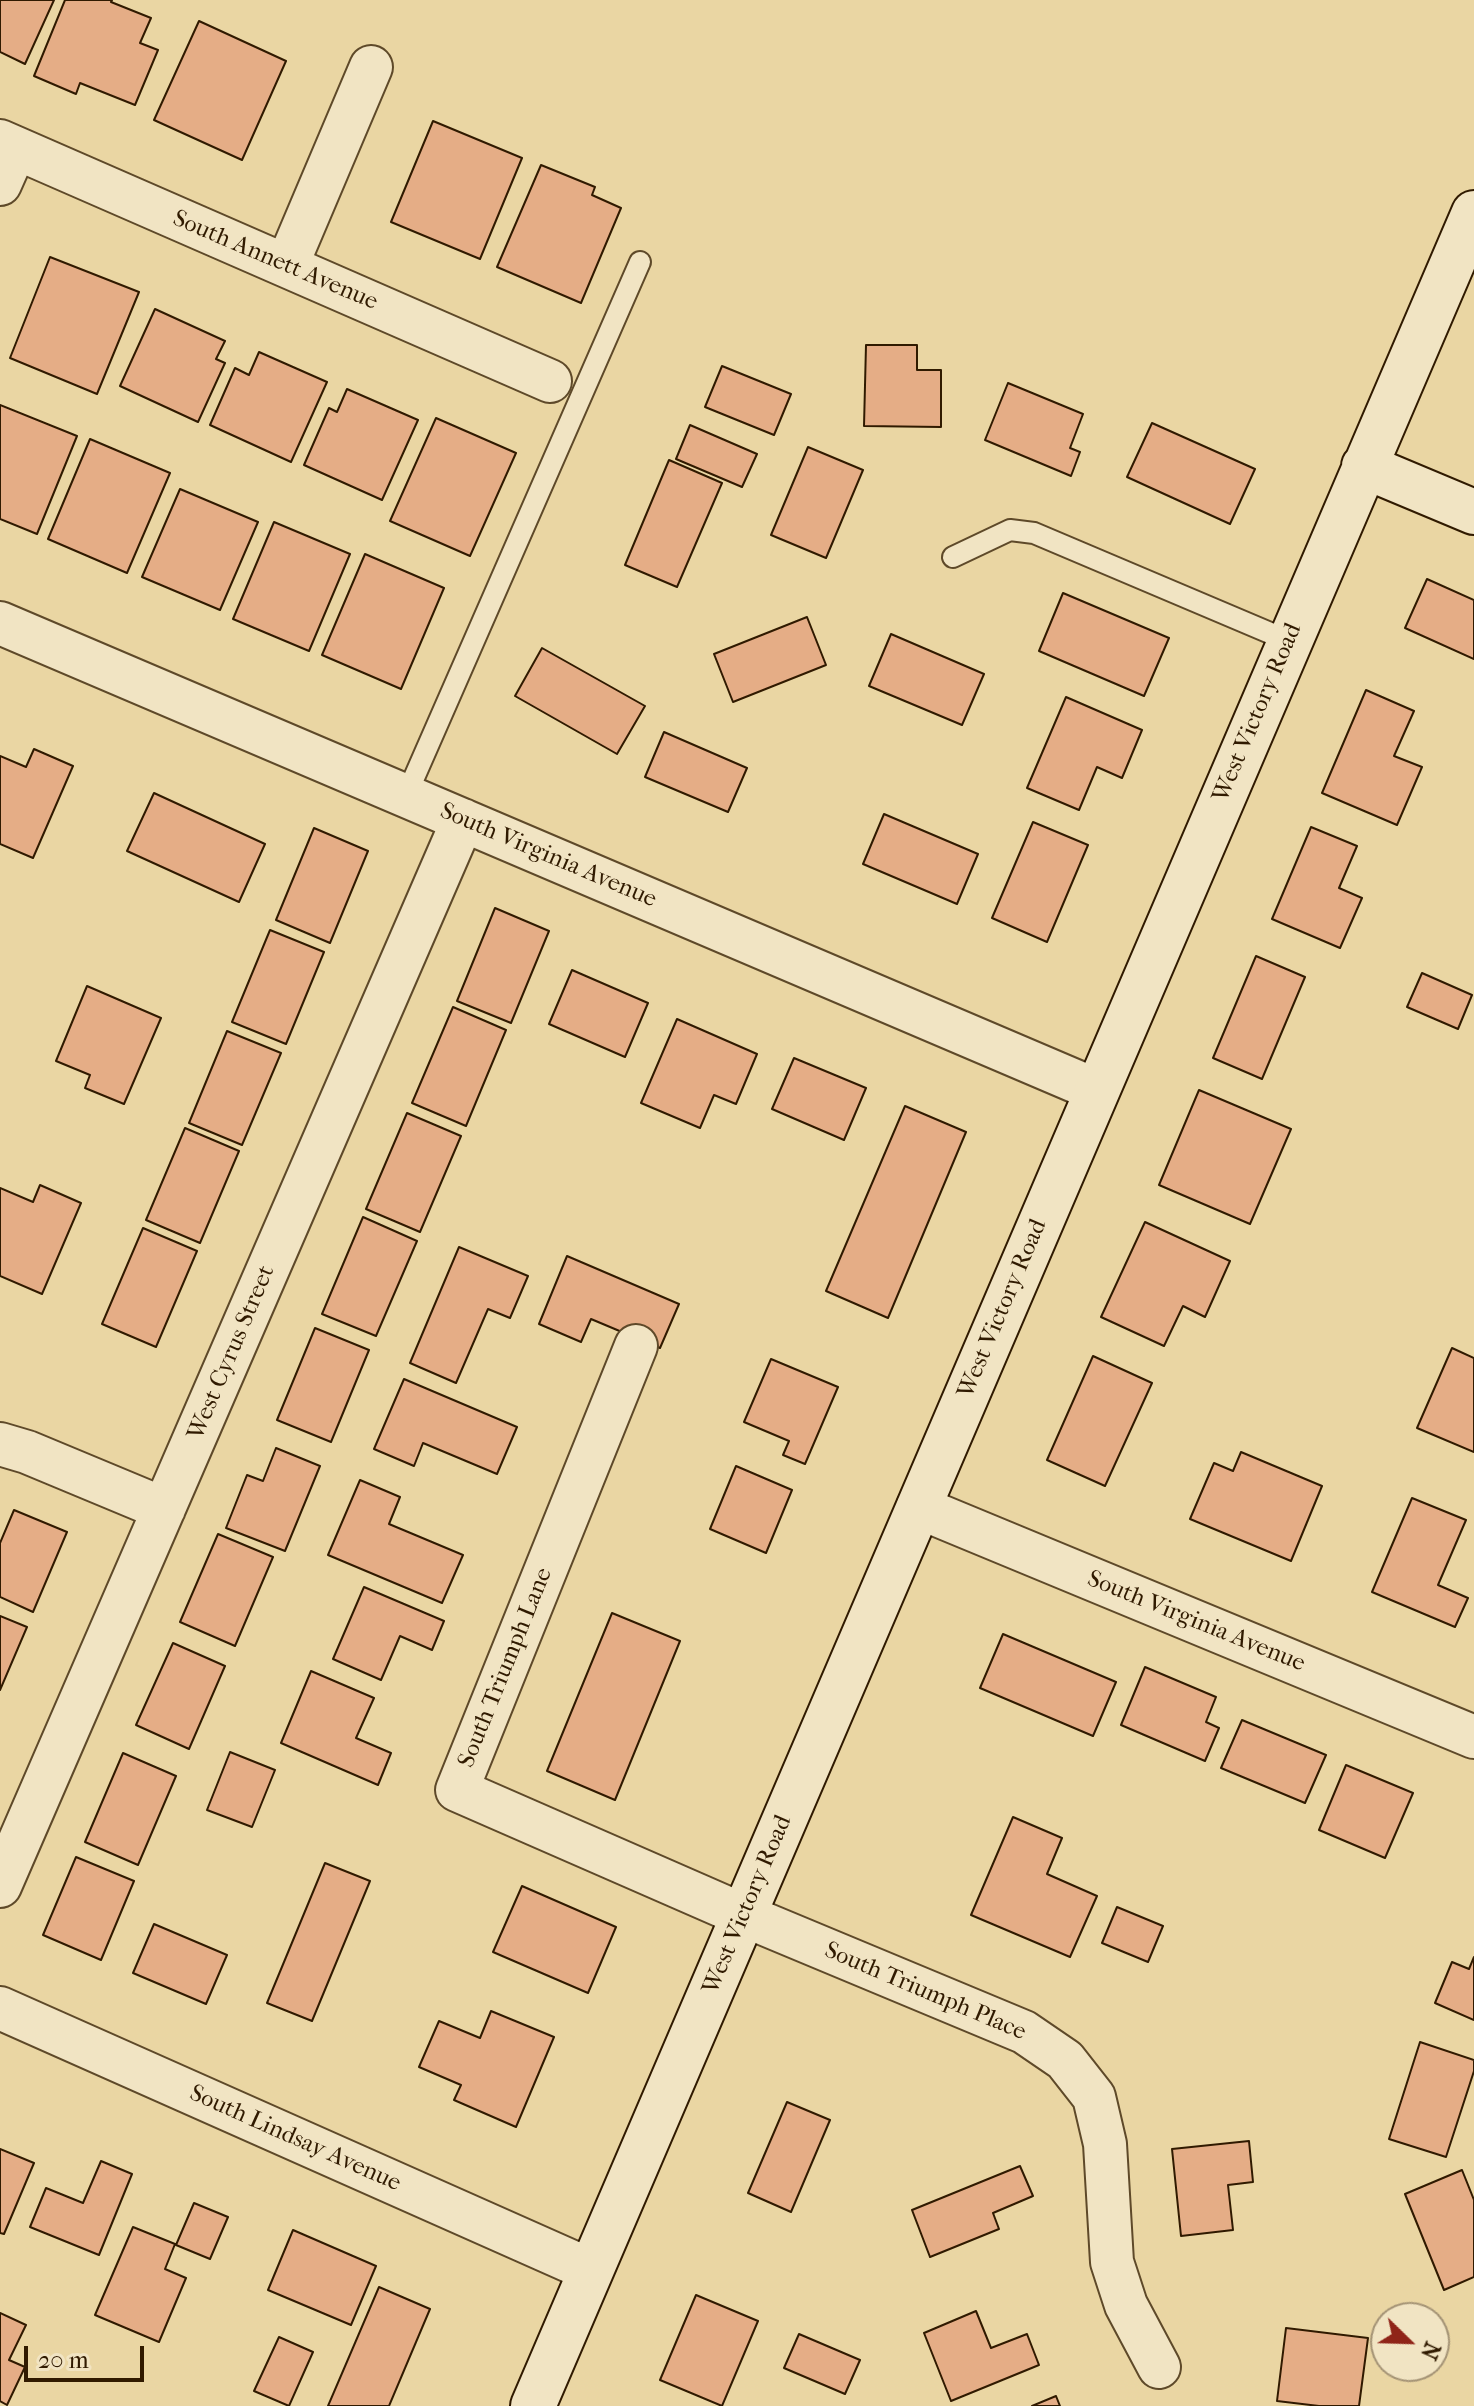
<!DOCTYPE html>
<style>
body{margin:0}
#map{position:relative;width:1474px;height:2406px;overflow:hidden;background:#ead6a3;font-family:"IM FELL French Canon",serif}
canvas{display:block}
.north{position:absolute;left:1370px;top:2302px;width:80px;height:80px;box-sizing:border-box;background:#f1e4c3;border:2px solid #a49375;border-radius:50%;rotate:113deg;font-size:22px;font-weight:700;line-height:32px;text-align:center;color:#301a00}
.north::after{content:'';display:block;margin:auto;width:28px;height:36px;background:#8f2418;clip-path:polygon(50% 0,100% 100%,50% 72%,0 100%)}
.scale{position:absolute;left:24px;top:2346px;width:120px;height:36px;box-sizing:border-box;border:4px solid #301a00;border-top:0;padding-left:10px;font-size:24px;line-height:28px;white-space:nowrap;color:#301a00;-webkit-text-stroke:6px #f1e4c3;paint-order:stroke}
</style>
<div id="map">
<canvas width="1474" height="2406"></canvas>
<div class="north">N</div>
<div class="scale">20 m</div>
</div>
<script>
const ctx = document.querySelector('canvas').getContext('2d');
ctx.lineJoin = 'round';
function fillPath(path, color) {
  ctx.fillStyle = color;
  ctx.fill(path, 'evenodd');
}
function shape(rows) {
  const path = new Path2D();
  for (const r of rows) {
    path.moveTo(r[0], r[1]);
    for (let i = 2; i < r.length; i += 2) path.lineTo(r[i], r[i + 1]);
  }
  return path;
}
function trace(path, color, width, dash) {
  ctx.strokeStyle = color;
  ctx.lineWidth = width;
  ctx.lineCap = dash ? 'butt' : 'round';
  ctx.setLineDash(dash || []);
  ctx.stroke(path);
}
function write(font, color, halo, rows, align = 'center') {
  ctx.font = font + ' "IM FELL French Canon",serif';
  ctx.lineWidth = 6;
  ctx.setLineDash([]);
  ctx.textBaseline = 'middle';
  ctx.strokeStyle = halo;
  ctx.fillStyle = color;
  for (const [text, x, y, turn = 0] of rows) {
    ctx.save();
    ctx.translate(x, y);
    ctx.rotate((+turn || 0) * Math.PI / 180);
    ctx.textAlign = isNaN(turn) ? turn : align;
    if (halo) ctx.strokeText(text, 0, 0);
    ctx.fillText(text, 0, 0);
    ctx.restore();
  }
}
const building = shape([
 [0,0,54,0,25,64,0,52,0,0],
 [65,0,112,0,111,2,151,18,140,43,158,50,135,105,80,83,76,94,34,76,65,0],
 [199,21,286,61,242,160,154,120,199,21],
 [433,121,522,158,480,259,391,222,433,121],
 [541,165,595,187,592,195,621,208,581,303,497,267,541,165],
 [50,257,139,292,97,394,10,358,50,257],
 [155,309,225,341,216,359,225,363,198,422,120,386,155,309],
 [866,345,917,345,917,370,941,370,941,427,864,426,866,345],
 [259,352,327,382,291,462,210,425,235,368,249,375,259,352],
 [722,366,791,394,774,435,705,407,722,366],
 [1008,383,1083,414,1070,448,1080,452,1071,476,985,440,1008,383],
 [347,389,418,420,382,500,304,465,329,408,337,412,347,389],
 [0,405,77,436,37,534,0,519,0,405],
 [436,418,516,453,470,556,390,521,436,418],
 [1152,423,1255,469,1230,524,1127,477,1152,423],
 [690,425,757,454,742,487,676,459,690,425],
 [90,439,170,473,127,573,48,539,90,439],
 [808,447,863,470,826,558,771,535,808,447],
 [669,460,722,483,677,587,625,565,669,460],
 [180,489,258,522,220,610,142,577,180,489],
 [274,522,350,554,309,651,233,619,274,522],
 [365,554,444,588,401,689,322,655,365,554],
 [1427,579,1474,600,1474,659,1405,628,1427,579],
 [1063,593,1169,638,1144,696,1039,651,1063,593],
 [807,617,826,665,733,702,714,654,807,617],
 [891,634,984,674,962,725,869,686,891,634],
 [542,648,645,706,617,754,515,696,542,648],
 [1366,690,1414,711,1394,756,1422,767,1397,825,1322,793,1366,690],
 [1066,697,1142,730,1122,778,1097,767,1079,810,1027,788,1066,697],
 [664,732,747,768,728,812,645,777,664,732],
 [34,749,73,766,33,858,0,844,0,756,26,767,34,749],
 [154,793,265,844,239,902,127,851,154,793],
 [884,814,978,854,957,904,863,864,884,814],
 [1033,822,1088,845,1047,942,992,918,1033,822],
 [1311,827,1357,846,1339,888,1362,898,1340,948,1272,919,1311,827],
 [314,828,368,851,330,943,276,920,314,828],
 [495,908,549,931,511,1023,457,1001,495,908],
 [270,930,324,952,286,1044,232,1022,270,930],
 [1256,956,1305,977,1262,1079,1213,1058,1256,956],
 [572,970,648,1003,625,1057,549,1024,572,970],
 [1422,973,1472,995,1458,1029,1407,1007,1422,973],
 [87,986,161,1018,124,1104,85,1088,90,1075,56,1061,87,986],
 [453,1007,506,1030,466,1126,412,1103,453,1007],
 [677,1019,757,1054,736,1104,714,1095,700,1128,641,1103,677,1019],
 [227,1031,281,1053,242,1145,189,1123,227,1031],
 [794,1058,866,1088,844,1140,772,1109,794,1058],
 [1199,1090,1291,1129,1250,1224,1159,1185,1199,1090],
 [905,1106,966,1132,888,1318,826,1291,905,1106],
 [407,1113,461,1136,420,1232,366,1209,407,1113],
 [185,1128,239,1151,200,1243,146,1220,185,1128],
 [40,1185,81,1203,42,1294,0,1276,0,1188,33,1202,40,1185],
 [363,1217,417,1241,376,1336,322,1314,363,1217],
 [1145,1222,1230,1261,1205,1317,1183,1306,1164,1346,1101,1317,1145,1222],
 [143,1228,197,1251,156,1347,102,1324,143,1228],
 [459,1247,528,1276,510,1318,488,1309,456,1383,410,1363,459,1247],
 [567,1256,679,1304,660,1348,591,1319,581,1342,539,1324,567,1256],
 [315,1328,369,1350,331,1442,277,1420,315,1328],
 [1452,1348,1474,1358,1474,1452,1417,1428,1452,1348],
 [1093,1356,1152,1383,1105,1486,1047,1460,1093,1356],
 [771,1359,838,1387,805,1464,783,1455,789,1441,744,1422,771,1359],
 [404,1379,517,1427,497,1474,423,1443,414,1466,374,1449,404,1379],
 [276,1448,320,1466,285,1551,226,1528,247,1475,263,1481,276,1448],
 [1241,1452,1322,1486,1291,1561,1190,1519,1214,1463,1233,1471,1241,1452],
 [736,1466,792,1490,766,1553,710,1529,736,1466],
 [360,1480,400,1497,389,1524,463,1555,442,1603,328,1555,360,1480],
 [1412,1498,1466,1520,1438,1585,1468,1598,1455,1627,1372,1592,1412,1498],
 [14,1510,67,1532,33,1612,0,1597,0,1543,14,1510],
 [218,1534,273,1557,235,1646,180,1622,218,1534],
 [364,1587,444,1621,432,1650,400,1636,381,1680,333,1659,364,1587],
 [612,1613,680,1641,615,1800,547,1771,612,1613],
 [0,1616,27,1627,0,1690,0,1616],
 [1003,1634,1116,1682,1093,1736,980,1688,1003,1634],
 [173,1643,225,1666,189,1749,136,1725,173,1643],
 [1145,1667,1216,1697,1206,1722,1219,1728,1205,1761,1121,1725,1145,1667],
 [311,1671,374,1698,356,1738,391,1753,378,1785,281,1743,311,1671],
 [1242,1720,1326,1755,1305,1803,1221,1768,1242,1720],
 [230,1752,275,1770,252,1827,207,1810,230,1752],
 [123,1753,176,1776,138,1865,85,1842,123,1753],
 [1346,1765,1413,1793,1385,1858,1319,1830,1346,1765],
 [1013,1817,1062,1838,1047,1874,1097,1896,1070,1957,971,1915,1013,1817],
 [76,1857,134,1881,101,1960,43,1935,76,1857],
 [325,1863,370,1881,312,2021,267,2003,325,1863],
 [522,1886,616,1927,588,1993,493,1952,522,1886],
 [1117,1907,1163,1926,1148,1962,1102,1943,1117,1907],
 [154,1924,227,1955,206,2004,133,1973,154,1924],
 [1474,1957,1474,2020,1435,2003,1452,1962,1469,1969,1474,1957],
 [491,2011,554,2037,516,2127,454,2100,461,2085,419,2067,439,2021,480,2038,491,2011],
 [1420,2042,1474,2060,1474,2071,1446,2157,1389,2139,1420,2042],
 [787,2102,830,2120,791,2212,748,2193,787,2102],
 [1249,2141,1253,2182,1228,2185,1233,2230,1181,2236,1172,2149,1249,2141],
 [0,2149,34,2163,4,2234,0,2233,0,2149],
 [101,2161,132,2174,99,2255,30,2227,46,2188,83,2203,101,2161],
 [1020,2166,1033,2196,993,2213,999,2229,930,2257,912,2210,1020,2166],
 [1462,2170,1474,2200,1474,2277,1444,2290,1405,2194,1462,2170],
 [194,2203,228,2217,210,2259,176,2245,194,2203],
 [133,2227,175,2244,165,2269,186,2278,159,2342,95,2315,133,2227],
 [293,2230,376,2266,351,2325,268,2290,293,2230],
 [379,2287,430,2309,389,2406,328,2406,379,2287],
 [696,2295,758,2321,722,2406,660,2380,696,2295],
 [976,2311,991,2348,1027,2334,1039,2365,951,2401,924,2333,976,2311],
 [0,2313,26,2325,9,2360,25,2367,7,2405,0,2401,0,2313],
 [1286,2328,1368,2338,1359,2406,1319,2406,1277,2401,1286,2328],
 [799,2334,860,2360,845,2394,784,2368,799,2334],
 [279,2337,313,2352,289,2406,254,2391,279,2337],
 [1056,2396,1060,2406,1032,2406,1056,2396]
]);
fillPath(building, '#e5ad86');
trace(building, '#301a00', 2);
const lane = shape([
 [953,557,1010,530,1034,533,1289,641],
 [406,796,640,262]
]);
const street = shape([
 [0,141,550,381],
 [0,184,16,148],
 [287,265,371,67],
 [0,623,1096,1090],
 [636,1346,457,1790,743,1915,1024,2032,1065,2060,1094,2097,1105,2144,1112,2262,1126,2305,1159,2367],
 [0,1444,27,1452,164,1509],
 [918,1507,1474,1737],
 [0,1886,463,820],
 [0,2008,590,2270]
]);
const secondary = shape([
 [1364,466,1474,512],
 [533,2406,1474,213]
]);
trace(lane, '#5e4929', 24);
trace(street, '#5e4929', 46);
trace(secondary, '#301a00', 48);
trace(lane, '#f1e4c3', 20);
trace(street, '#f1e4c3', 42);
trace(secondary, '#f1e4c3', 44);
write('24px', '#301a00', '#f1e4c3', [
 ["South Annett Avenue",275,261,23],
 ["West Victory Road",1258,713,-67],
 ["South Virginia Avenue",548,856,23],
 ["West Victory Road",1003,1309,-67],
 ["West Cyrus Street",232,1353,-67],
 ["South Virginia Avenue",1196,1622,22],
 ["South Triumph Lane",506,1668,-68],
 ["West Victory Road",748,1905,-67],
 ["South Triumph Place",925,1992,23],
 ["South Lindsay Avenue",295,2139,24]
]);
</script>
